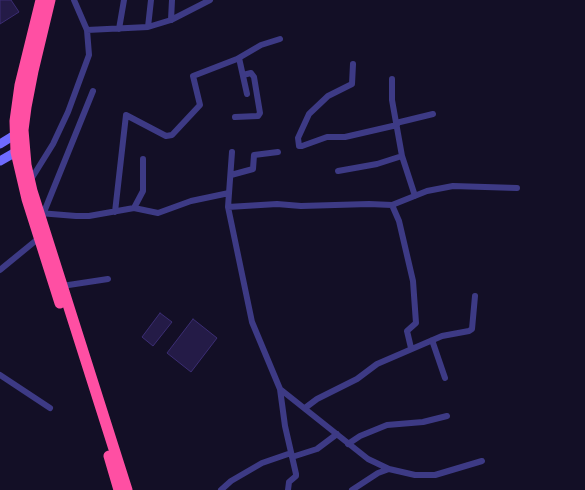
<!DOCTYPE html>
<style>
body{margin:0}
canvas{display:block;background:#130f26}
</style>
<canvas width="585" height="490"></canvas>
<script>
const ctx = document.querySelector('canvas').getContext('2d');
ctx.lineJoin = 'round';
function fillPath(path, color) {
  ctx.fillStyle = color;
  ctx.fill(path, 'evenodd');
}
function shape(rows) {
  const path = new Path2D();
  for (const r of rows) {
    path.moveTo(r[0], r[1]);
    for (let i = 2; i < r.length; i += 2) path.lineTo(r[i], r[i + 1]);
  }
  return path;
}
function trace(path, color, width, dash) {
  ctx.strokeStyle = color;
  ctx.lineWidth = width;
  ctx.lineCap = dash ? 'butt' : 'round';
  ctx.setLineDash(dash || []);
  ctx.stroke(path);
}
const building = shape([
 [0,0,11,0,19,12,0,24,0,0],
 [160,313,172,322,153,346,142,337,160,313],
 [193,319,217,338,191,372,167,353,193,319]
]);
fillPath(building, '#241b47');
trace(building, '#3b2d73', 1);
trace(shape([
 [171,20,172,0],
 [148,27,151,0],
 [119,29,124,0],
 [87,30,148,27,171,20,210,0],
 [239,58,247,94],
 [353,64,352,84,328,96,309,114,298,138,299,146,302,146,327,137,345,137,397,125],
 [392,79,392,100,402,156,415,196],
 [235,117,258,116,260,113,254,77,251,73,243,75],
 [396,123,433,114],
 [232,152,228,207,252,322,280,389,285,426,296,474,296,476,289,482,288,490],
 [338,171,377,164,402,156],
 [231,175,253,169,254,155,278,152],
 [30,181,53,144,68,112,89,55,87,30,74,0],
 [392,205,399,221,413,281,416,323,407,331,411,348],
 [228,207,277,204,301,206,369,204,392,205,427,191,453,186,517,188],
 [134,208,143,191,143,159],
 [44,212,93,91],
 [115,212,126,115,166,136,172,135,200,105,193,76,237,59,261,45,280,39],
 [39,213,76,216,89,216,134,208,158,213,191,201,229,193],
 [0,270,39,238],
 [62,286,108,279],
 [432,340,445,378],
 [0,375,50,408],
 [280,389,368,459,389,469,415,475,435,475,482,461],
 [305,408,317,399,357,379,377,364,442,336,469,331,472,329,475,296],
 [348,444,360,436,387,425,423,422,447,416],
 [292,457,317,449,337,434],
 [221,490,231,481,262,463,291,453],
 [352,490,378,473,389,469]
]), '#3d3a85', 6);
trace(shape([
 [0,144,21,131],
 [0,161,21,149]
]), '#6f6bff', 9);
trace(shape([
 [41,0,20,85,15,121,16,152,27,199,60,303],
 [50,0,33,71,26,107,23,130,26,165,32,191,127,490],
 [109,456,119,490]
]), '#ff4fa3', 11);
</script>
